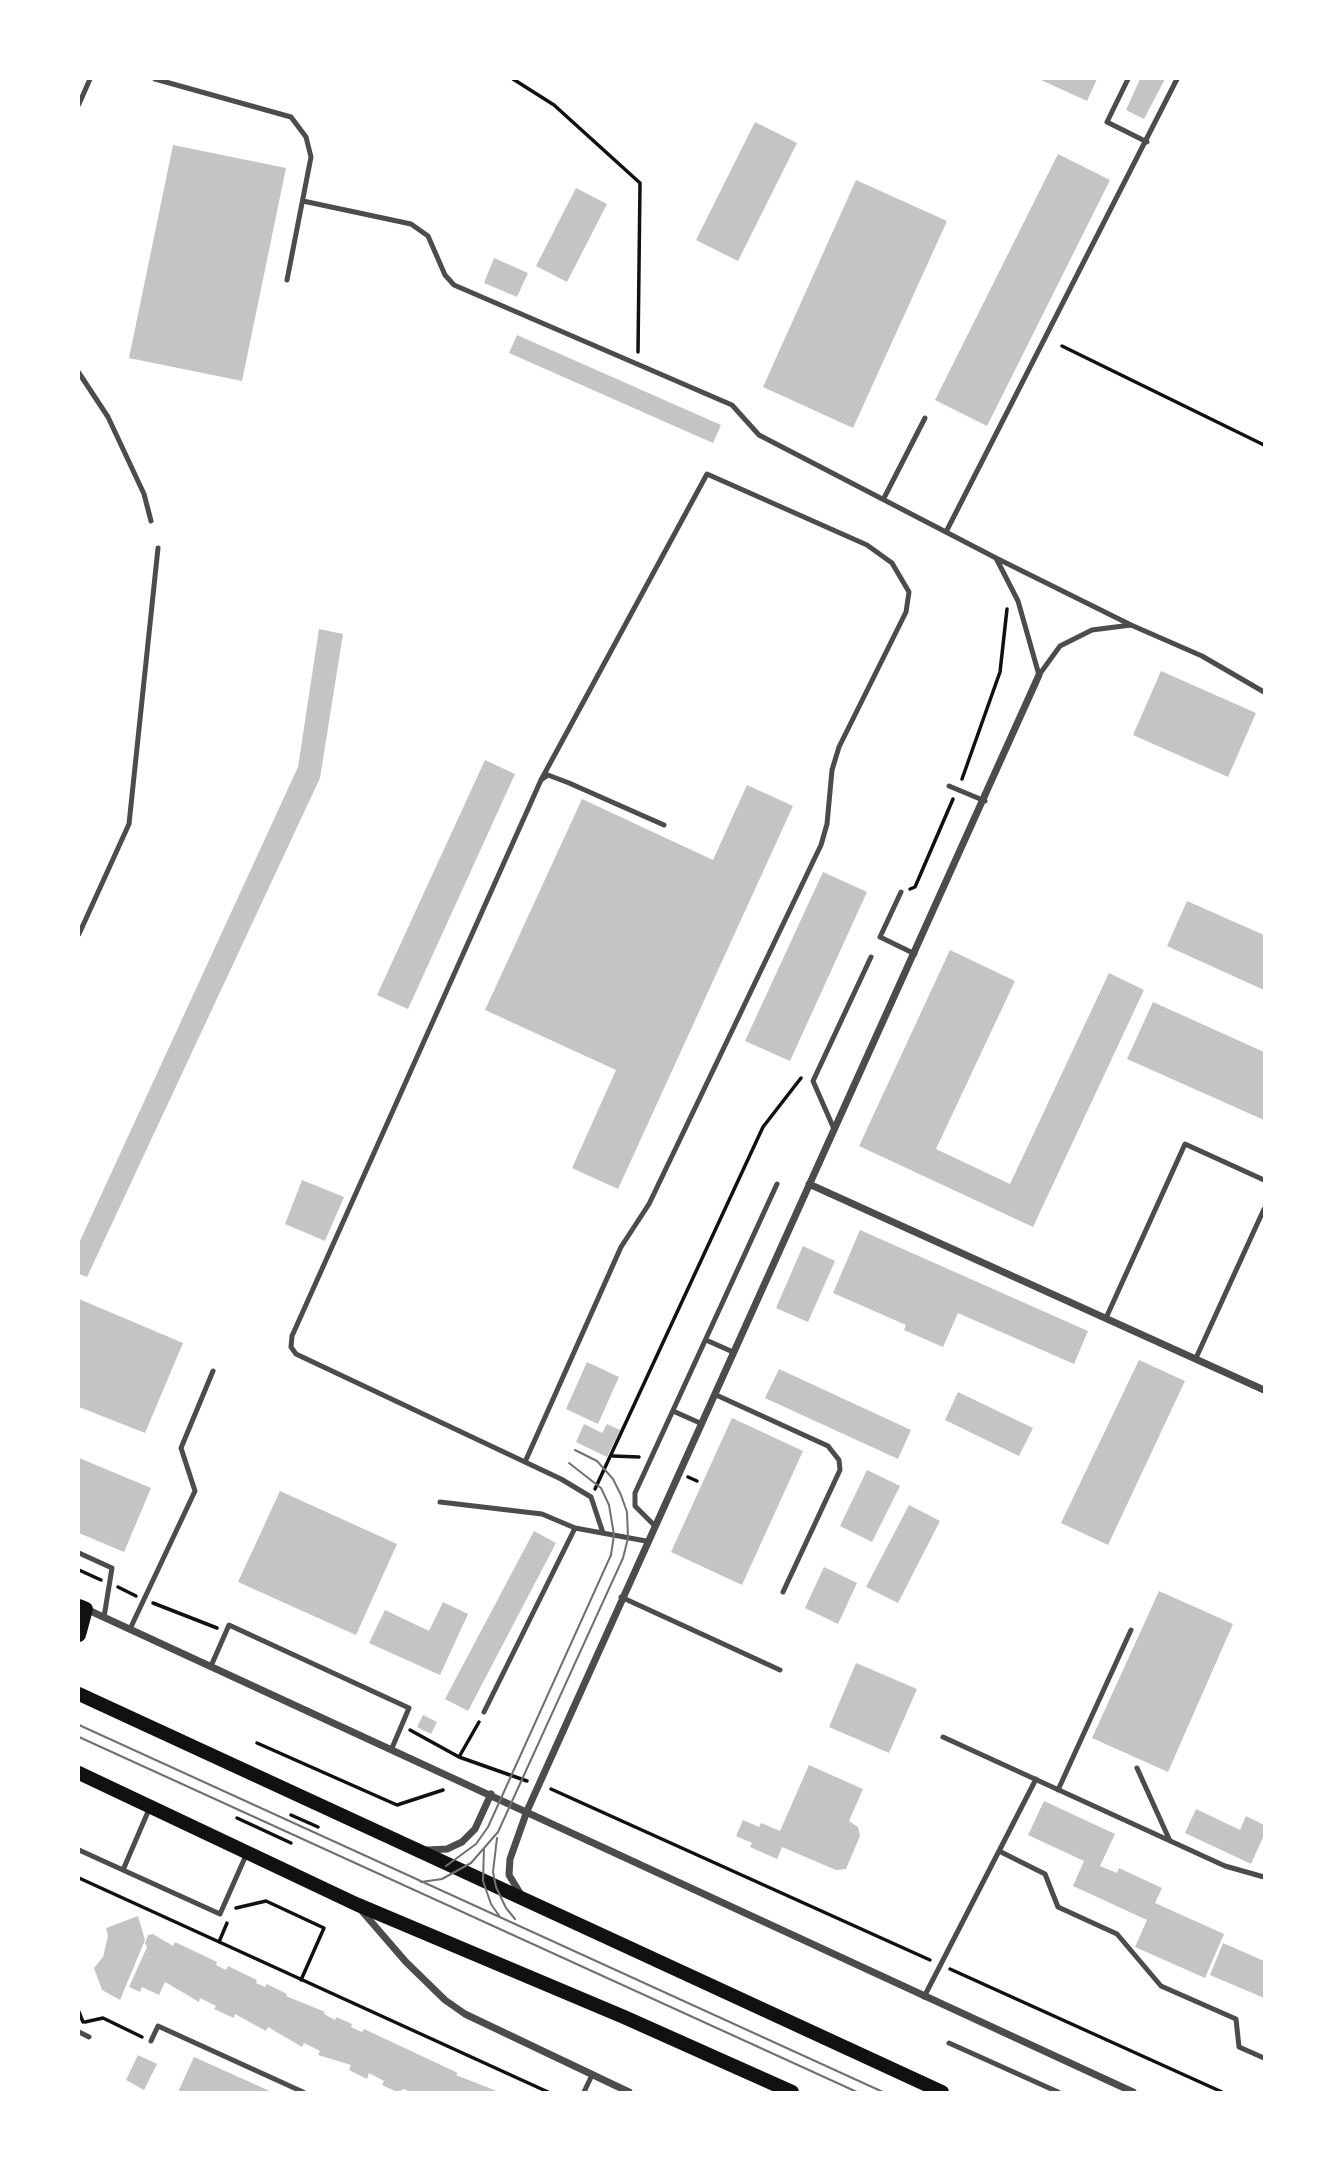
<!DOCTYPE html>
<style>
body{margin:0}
#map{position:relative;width:1343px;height:2171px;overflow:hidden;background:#fff;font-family:Inter,sans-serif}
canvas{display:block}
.frame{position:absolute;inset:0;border:80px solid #fff;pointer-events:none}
</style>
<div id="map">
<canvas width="1343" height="2171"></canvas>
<div class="frame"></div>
</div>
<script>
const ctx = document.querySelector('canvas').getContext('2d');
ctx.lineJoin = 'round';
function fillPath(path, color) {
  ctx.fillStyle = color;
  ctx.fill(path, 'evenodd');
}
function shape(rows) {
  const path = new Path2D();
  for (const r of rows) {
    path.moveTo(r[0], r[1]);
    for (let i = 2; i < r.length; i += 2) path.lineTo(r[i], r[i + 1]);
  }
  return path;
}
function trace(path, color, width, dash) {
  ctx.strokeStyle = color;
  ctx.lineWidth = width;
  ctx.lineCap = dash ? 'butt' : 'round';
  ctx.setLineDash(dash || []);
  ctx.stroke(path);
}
fillPath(shape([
 [1039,79,1097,79,1087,101],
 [1140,79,1165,79,1144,119,1126,110],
 [755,122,797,143,738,261,696,240],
 [173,145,286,168,242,381,129,358],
 [1058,154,1110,180,987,426,935,400],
 [856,180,947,221,853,428,763,387],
 [576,188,607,204,567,282,536,266],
 [494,258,528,273,517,297,484,283],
 [517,335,721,425,713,443,509,353],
 [319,629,343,634,320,778,87,1277,79,1274,79,1243,298,767],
 [1161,671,1256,713,1228,777,1133,735],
 [485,760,515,774,408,1009,377,995],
 [747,785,793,806,618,1189,572,1168,616,1070,485,1010,582,799,713,860],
 [823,872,867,892,790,1061,745,1041],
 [1187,901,1264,935,1264,990,1167,946],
 [950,950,1015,981,936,1149,1010,1184,1109,973,1144,990,1033,1227,859,1146],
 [1153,1002,1264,1052,1264,1120,1127,1059],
 [302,1180,344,1197,325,1241,285,1224],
 [860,1230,1088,1331,1074,1364,958,1313,943,1347,904,1330,906,1325,833,1293],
 [803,1246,835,1261,808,1322,776,1308],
 [79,1299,183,1343,145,1433,79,1407],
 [1139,1360,1185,1381,1108,1545,1061,1523],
 [587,1362,619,1377,598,1424,566,1409],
 [779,1369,911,1430,898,1459,765,1398],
 [958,1392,1033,1428,1019,1456,945,1420],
 [732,1418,803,1451,742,1585,671,1552],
 [584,1424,602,1433,607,1424,620,1430,607,1457,576,1442],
 [79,1458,151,1488,124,1552,79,1533],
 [867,1470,900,1486,872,1542,840,1526],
 [280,1491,397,1544,356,1635,238,1582],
 [909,1505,940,1521,898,1603,866,1587],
 [534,1531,556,1543,468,1711,445,1699],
 [824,1567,857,1583,838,1624,805,1608],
 [1159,1591,1233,1624,1168,1772,1092,1738],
 [443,1602,468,1614,440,1675,369,1643,385,1610,429,1631],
 [856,1663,917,1689,889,1753,829,1727],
 [423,1715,437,1722,431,1734,417,1727],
 [809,1765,863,1789,849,1821,858,1827,860,1836,846,1869,836,1870,782,1847,777,1859,750,1847,752,1843,736,1836,743,1820,759,1827,761,1823,780,1831],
 [1044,1801,1115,1834,1100,1866,1117,1873,1119,1868,1162,1888,1155,1903,1224,1934,1205,1978,1135,1947,1147,1920,1073,1886,1084,1861,1028,1835],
 [1196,1809,1240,1830,1246,1816,1264,1825,1264,1835,1251,1864,1185,1833],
 [138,1916,145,1940,120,2000,102,1990,94,1968,103,1957,108,1936,106,1928],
 [153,1934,173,1946,175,1942,217,1962,216,1965,226,1970,228,1966,257,1980,256,1983,265,1987,267,1984,287,1994,286,1996,325,2012,324,2014,335,2020,336,2017,352,2024,351,2027,362,2032,364,2029,458,2073,456,2075,499,2092,410,2092,404,2089,397,2092,382,2085,384,2081,369,2073,367,2079,349,2070,351,2065,318,2055,320,2051,304,2043,302,2047,268,2027,266,2031,235,2014,234,2018,214,2009,216,2006,200,1998,199,2002,165,1982,159,1995,142,1987,140,1992,129,1987,147,1947,145,1943,148,1935],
 [1223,1943,1264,1961,1264,1998,1210,1975],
 [138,2055,157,2064,144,2090,126,2080],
 [194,2057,272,2092,178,2092]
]), '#c4c4c4');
trace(shape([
 [513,79,554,105,640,183,638,352],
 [1062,346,1264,445],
 [962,779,1000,672,1007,609],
 [910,889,915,887,953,799],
 [613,1456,639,1457],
 [688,1477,697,1481],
 [595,1489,763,1127,801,1078],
 [79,1570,101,1580],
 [118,1587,136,1596],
 [153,1603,217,1628],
 [410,1730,459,1757,527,1781],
 [257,1743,397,1805,443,1790],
 [459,1757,479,1722],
 [551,1789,930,1960],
 [291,1815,318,1827],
 [237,1818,291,1843],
 [79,1878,548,2092],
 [236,1908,266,1901,324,1928,301,1980],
 [219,1942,227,1923],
 [950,1969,1222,2092],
 [79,2012,83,2022],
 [85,2022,103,2018,142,2037]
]), '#111', 3.5);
trace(shape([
 [155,79,291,117,306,137,311,157,287,280],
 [1128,79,1107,122,1147,142],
 [79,104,90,79],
 [303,201,411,224,428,236,445,275,454,285,732,405,759,435,996,558,1018,601,1039,675],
 [79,373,108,417,144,494,151,521],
 [884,498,925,418],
 [947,530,1177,79],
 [996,558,1131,625],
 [1039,675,1060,646,1092,630,1131,625,1202,656,1264,692],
 [949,786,985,801],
 [901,892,880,937,915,954],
 [79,934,129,824,158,548],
 [834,1129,813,1081,871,957],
 [1106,1318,1185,1144,1264,1180],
 [706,1340,733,1352],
 [1196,1358,1264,1209],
 [714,1394,828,1446,839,1460,840,1470,783,1592],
 [673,1411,700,1423],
 [525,1462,621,1247,649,1204,821,845,827,824,832,770,839,747,906,612,909,592,892,563,867,545,707,474,541,780],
 [440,1502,542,1514,575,1528],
 [654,1525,635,1506,635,1493,777,1184],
 [603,1533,591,1497,561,1479,296,1354,291,1347,292,1336,541,780,548,775,569,783,664,825],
 [79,1553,112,1568,104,1617],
 [621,1597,780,1670],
 [130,1629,195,1491,181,1448,213,1371],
 [211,1666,229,1625,409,1708,392,1748],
 [484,1712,575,1528,646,1541],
 [943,1737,1225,1866,1264,1877],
 [1137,1768,1170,1841],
 [1058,1790,1131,1630],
 [150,1807,123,1870,220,1914,247,1853],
 [79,1850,123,1870],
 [999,1851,1045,1874,1058,1907,1117,1934,1161,1986,1236,2019,1239,2047,1264,2058],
 [924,1997,1036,1779],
 [79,2032,89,2037],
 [151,2041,158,2026,303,2092],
 [949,2043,1058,2092],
 [584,2092,592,2075]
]), '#4c4c4c', 5);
trace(shape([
 [809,1184,1264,1390],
 [86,1609,1133,2092],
 [427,1850,447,1849,462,1842,475,1829,491,1794],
 [520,1893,509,1875,510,1859,527,1811,1039,675],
 [361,1910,406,1962,445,2000,465,2014,629,2092]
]), '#4c4c4c', 7);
trace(shape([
 [79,1606,86,1609,79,1635],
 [79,1694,942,2092],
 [79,1773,356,1904,624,2017,792,2092]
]), '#111', 14);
trace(shape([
 [79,1725,883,2092],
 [79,1737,857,2092],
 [497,1838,493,1872,496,1887,506,1908,515,1919],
 [484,1848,483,1881,491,1904,500,1917],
 [446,1866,476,1844,488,1827,611,1555,614,1535,609,1505,601,1488,569,1463],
 [421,1882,442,1879,471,1863,498,1832,623,1558,628,1538,627,1512,621,1495,613,1479,597,1461,575,1450]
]), '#707070', 2);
</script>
